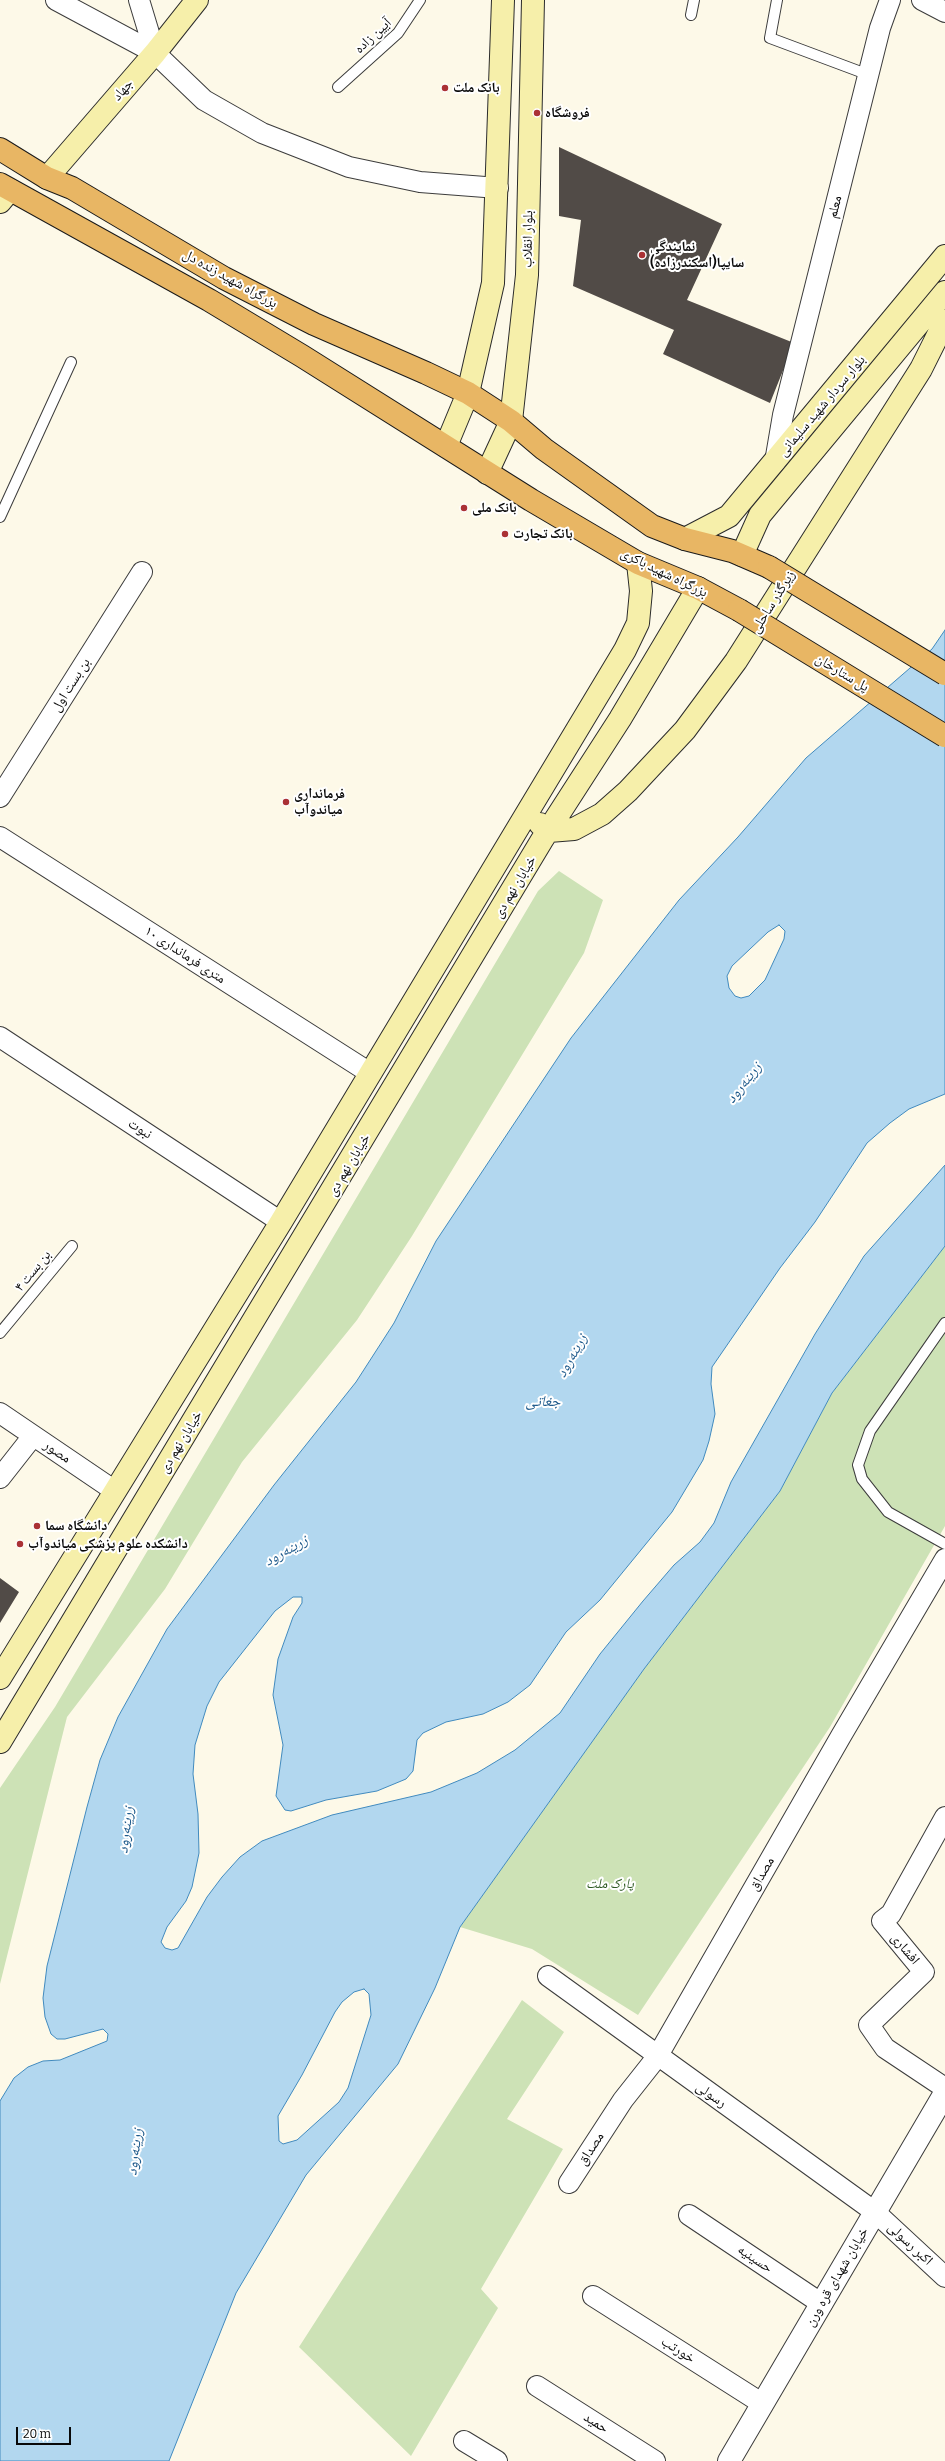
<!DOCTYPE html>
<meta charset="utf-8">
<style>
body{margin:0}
#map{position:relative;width:945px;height:2461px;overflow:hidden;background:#fdf9e8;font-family:Bitter,serif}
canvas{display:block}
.scale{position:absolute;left:16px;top:2427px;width:55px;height:18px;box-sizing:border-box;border:2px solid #090909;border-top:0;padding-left:5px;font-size:12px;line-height:14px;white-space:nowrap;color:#090909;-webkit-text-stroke:3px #fff;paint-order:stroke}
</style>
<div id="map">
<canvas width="945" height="2461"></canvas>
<div class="scale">20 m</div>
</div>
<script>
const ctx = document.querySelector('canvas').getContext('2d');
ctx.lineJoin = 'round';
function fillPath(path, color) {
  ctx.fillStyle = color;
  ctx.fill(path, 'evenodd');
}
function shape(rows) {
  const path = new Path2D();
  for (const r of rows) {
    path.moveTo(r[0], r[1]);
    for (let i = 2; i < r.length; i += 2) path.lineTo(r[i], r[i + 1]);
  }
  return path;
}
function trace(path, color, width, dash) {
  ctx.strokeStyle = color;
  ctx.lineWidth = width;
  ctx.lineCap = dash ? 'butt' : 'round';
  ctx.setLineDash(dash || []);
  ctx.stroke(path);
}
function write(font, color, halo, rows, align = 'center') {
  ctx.font = font + ' Bitter,"Noto Naskh Arabic",serif';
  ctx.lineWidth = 4;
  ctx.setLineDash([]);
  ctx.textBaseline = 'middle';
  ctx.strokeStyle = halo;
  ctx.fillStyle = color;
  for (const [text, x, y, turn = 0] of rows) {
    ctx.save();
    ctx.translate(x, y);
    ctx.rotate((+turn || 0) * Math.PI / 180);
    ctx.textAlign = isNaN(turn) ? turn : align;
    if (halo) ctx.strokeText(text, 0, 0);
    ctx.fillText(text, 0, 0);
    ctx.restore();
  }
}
fillPath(shape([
 [559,871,603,900,584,953,412,1236,357,1320,242,1462,165,1589,67,1717,0,1984,0,1788,55,1707,538,891],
 [945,1246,945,1526,830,1727,638,2015,532,1949,460,1927,644,1669,780,1491,832,1393],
 [522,2000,564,2032,507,2119,563,2149,481,2289,498,2308,411,2456,299,2347]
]), '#cde2b6');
const water = shape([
 [945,630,945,1094,909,1109,890,1123,867,1143,815,1222,780,1268,712,1367,711,1384,715,1414,709,1441,703,1460,672,1512,600,1600,566,1632,530,1685,508,1702,483,1714,446,1722,423,1733,417,1740,413,1771,406,1779,377,1791,326,1800,291,1811,285,1810,276,1796,283,1745,273,1695,278,1659,293,1617,302,1603,302,1597,293,1597,275,1611,219,1682,207,1706,195,1745,193,1774,198,1814,199,1853,192,1887,186,1901,167,1927,161,1942,165,1948,172,1950,178,1948,207,1897,222,1877,240,1857,262,1841,332,1815,431,1792,477,1773,515,1750,560,1713,600,1654,643,1601,674,1565,700,1542,714,1523,731,1482,815,1334,864,1256,945,1165,945,1246,832,1393,780,1491,644,1669,460,1927,435,1988,398,2064,306,2175,236,2293,169,2461,0,2461,0,2101,14,2078,28,2067,43,2061,60,2060,107,2041,108,2034,103,2029,65,2039,57,2039,51,2034,45,2017,43,1998,47,1966,87,1807,100,1760,118,1717,167,1629,274,1485,356,1382,394,1323,436,1241,571,1038,679,900,738,837,806,758,932,649,945,630],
 [779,925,785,931,784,939,765,980,749,996,741,998,735,996,729,988,727,976,732,966,768,932,779,925],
 [364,1989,369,1994,371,2015,348,2088,339,2102,297,2140,283,2144,279,2141,278,2116,302,2075,335,2012,342,2002,354,1992,364,1989]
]);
fillPath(water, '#b2d7ef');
trace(water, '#418abe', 1);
fillPath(shape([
 [559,147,722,224,687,300,794,343,770,403,663,354,674,330,573,286,581,220,559,216],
 [0,1578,19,1592,0,1623]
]), '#514b47');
const service = shape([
 [777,0,770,38,869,75],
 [691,15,694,0],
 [338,87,398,33,420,0],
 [0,517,71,362],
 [945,1323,870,1431,858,1465,862,1479,888,1512,945,1544],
 [0,1333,72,1246]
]);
const minor = shape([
 [56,0,155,53,204,100,262,133,349,167,420,182,498,188],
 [139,0,155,53],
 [922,0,945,12],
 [775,462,783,415,880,28,890,0],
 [0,797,142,572],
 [0,837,370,1073],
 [0,1037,281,1222],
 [0,1413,115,1491],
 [0,1478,33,1436],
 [945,1817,891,1914,882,1921,924,1972,869,2025,885,2048,945,2088],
 [548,1976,875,2212,945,2277],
 [569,2183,623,2100,657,2057,841,1736,945,1559],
 [689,2215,822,2304],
 [593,2296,763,2404],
 [537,2386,655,2461],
 [464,2441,497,2461]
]);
const tertiary = shape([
 [729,2461,945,2093]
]);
const secondary = shape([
 [47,178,155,53,197,0],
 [0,202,10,190],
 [446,446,468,393,493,283,503,0],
 [487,473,511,421,527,275,533,0],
 [685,539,729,516,945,256],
 [742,555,760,515,945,292],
 [540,824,549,831,574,829,602,814,628,791,685,730,736,661,921,369,945,321],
 [0,1678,281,1222,625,650,638,623,641,591,638,563],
 [0,1742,542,840,620,719,698,588]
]);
const trunk = shape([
 [0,149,47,178,72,188,224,278,314,324,426,373,468,393,511,421,544,449,652,526,685,539,732,551,769,567],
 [0,184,209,300,302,356,531,500,638,563,698,588,739,610]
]);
trace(service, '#3c3c3c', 12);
trace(minor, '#3c3c3c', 22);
trace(tertiary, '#3c3c3c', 24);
trace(secondary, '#2b2b2b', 24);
trace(trunk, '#1a1a1a', 24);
trace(service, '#fff', 10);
trace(minor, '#fff', 20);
trace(tertiary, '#fff', 22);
trace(secondary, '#f6efaa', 22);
trace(trunk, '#e8b664', 22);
const trunkBridge = shape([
 [769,567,945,674],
 [739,610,945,736]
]);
trace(trunkBridge, '#1a1a1a', 24, []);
trace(trunkBridge, '#e8b664', 22);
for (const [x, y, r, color] of [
 [445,88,4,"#aa3135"],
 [537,113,4,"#aa3135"],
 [642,255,4,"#aa3135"],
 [464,508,4,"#aa3135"],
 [505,534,4,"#aa3135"],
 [286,802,4,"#aa3135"],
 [37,1526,4,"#aa3135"],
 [20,1544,4,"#aa3135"]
]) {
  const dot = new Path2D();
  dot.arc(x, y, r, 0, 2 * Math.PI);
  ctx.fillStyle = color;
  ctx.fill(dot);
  trace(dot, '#fff', 1.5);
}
write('14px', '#090909', '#fff', [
 ["آیین زاده",373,36,-43],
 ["جهاد",123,90,-49],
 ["معلم",835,207,-76],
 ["بلوار انقلاب",528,239,-89],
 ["بزرگراه شهید زنده دل",230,279,29],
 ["بلوار سردار شهید سلیمانی",822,406,-50],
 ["بزرگراه شهید باکری",664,573,26],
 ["زیرگذر ساحلی",773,602,-58],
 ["پل ستارخان",842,673,31],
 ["بن بست اول",71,685,-58],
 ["خیابان نهم دی",515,887,-59],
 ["۱۰ متری فرمانداری",185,955,33],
 ["نبوت",140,1129,33],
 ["خیابان نهم دی",349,1165,-59],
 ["بن بست ۴",33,1271,-51],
 ["خیابان نهم دی",181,1442,-59],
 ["مصور",57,1452,34],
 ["مصداق",762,1874,-60],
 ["افشاری",905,1949,50],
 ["رسولی",711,2095,35],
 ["مصداق",591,2149,-57],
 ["اکبر رسولی",910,2244,43],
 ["حسینیه",755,2259,34],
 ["خیابان شهدای قره ورن",837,2277,-60],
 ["خورتب",678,2350,32],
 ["حمید",596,2423,32]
]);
write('bold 14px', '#090909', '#fff', [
 ["بانک ملت",453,88],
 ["فروشگاه",545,113],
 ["نمایندگی",650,247],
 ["سایپا(اسکندرزاده)",650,263],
 ["بانک ملی",472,508],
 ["بانک تجارت",513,534],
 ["فرمانداری",294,794],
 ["میاندوآب",294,810],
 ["دانشگاه سما",45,1526],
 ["دانشکده علوم پزشکی میاندوآب",28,1544]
], 'left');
write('italic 14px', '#2d5922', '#fff', [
 ["پارک ملت",610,1884]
]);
write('italic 15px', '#215c8d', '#fff', [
 ["زرینه‌رود",744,1083,-52],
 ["زرینه‌رود",572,1356,-61],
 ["جغاتی",543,1402],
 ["زرینه‌رود",286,1551,-30],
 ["زرینه‌رود",126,1830,-83],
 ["زرینه‌رود",135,2152,-83]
]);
</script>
